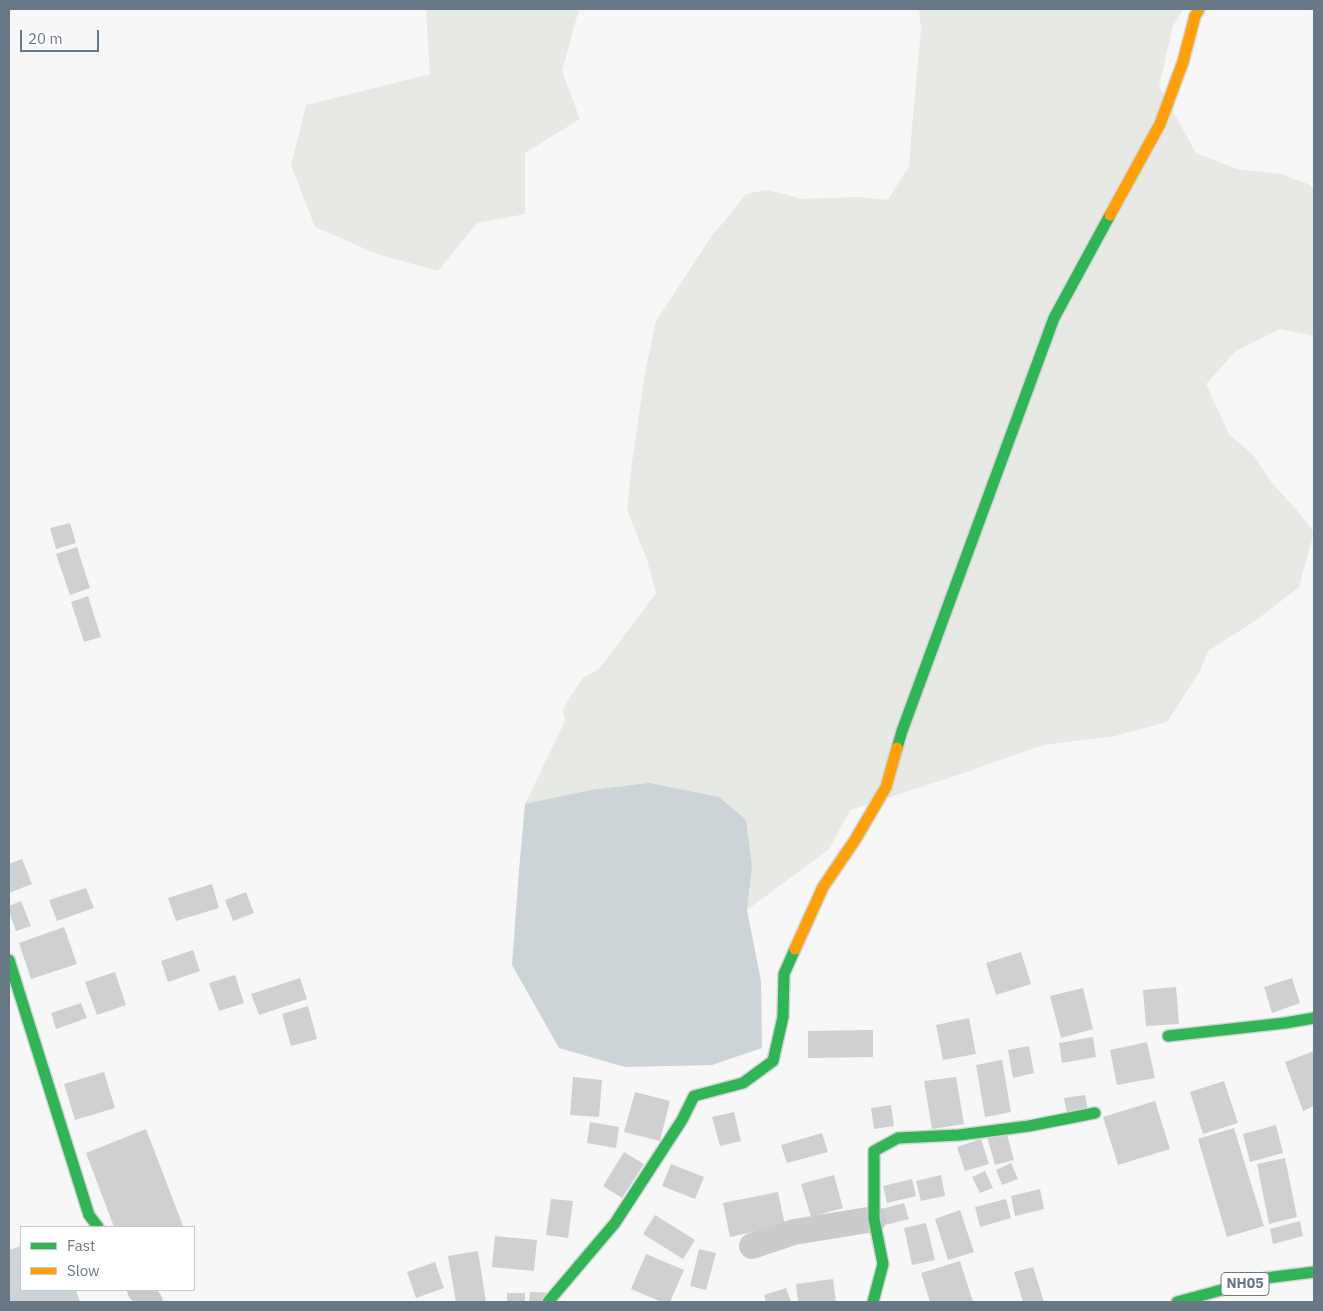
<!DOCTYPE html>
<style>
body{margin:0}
#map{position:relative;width:1323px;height:1311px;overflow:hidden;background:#f7f7f7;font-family:"IBM Plex Sans",sans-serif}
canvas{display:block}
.frame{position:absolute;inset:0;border:10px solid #697885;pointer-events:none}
.legend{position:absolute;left:20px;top:1226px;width:175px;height:65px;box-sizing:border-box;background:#fff;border:1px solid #c3c9ce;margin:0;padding:6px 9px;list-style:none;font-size:15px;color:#697885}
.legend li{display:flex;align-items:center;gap:10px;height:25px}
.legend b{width:25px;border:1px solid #c3c9ce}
.scale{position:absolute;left:20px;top:30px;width:79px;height:22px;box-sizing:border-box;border:2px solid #697885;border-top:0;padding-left:6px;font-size:15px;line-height:18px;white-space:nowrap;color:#697885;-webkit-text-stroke:4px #fff;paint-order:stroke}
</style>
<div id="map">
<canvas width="1323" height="1311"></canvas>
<div class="frame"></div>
<ul class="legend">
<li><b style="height:6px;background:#30b455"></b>Fast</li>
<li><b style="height:6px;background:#ff9f0a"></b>Slow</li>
</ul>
<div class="scale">20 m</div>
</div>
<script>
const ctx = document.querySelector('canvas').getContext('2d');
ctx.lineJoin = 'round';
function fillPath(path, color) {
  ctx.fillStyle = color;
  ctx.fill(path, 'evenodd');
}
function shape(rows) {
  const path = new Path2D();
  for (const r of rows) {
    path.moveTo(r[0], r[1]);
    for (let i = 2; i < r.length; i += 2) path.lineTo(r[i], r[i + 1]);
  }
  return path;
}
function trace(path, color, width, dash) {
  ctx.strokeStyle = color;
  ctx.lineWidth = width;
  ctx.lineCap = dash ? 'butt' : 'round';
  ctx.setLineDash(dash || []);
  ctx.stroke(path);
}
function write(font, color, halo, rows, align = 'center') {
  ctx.font = font + ' "IBM Plex Sans",sans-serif';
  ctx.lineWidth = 5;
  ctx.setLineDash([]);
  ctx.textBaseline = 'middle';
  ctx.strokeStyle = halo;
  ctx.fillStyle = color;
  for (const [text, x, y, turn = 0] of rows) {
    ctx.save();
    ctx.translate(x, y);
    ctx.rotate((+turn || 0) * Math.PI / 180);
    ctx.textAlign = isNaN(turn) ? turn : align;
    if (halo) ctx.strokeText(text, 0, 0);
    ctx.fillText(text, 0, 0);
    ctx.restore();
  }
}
fillPath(shape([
 [426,9,579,9,562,71,580,119,525,153,525,214,477,223,438,271,377,254,315,227,291,165,306,105,430,74],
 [919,9,1183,9,1173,26,1159,86,1196,153,1237,169,1281,174,1308,184,1314,189,1314,336,1280,329,1236,351,1206,384,1229,434,1254,456,1272,483,1295,508,1314,532,1299,587,1255,621,1208,651,1200,671,1167,722,1115,736,1043,745,955,776,850,810,829,849,747,910,752,867,525,804,565,721,563,710,570,697,583,678,599,669,656,593,647,560,627,510,632,463,645,373,656,321,713,234,723,223,746,194,766,190,785,194,801,199,858,197,888,200,909,166,912,127,921,29]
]), '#e6e9e4');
fillPath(shape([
 [649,783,719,797,746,820,752,867,747,910,761,981,762,1048,712,1065,625,1067,559,1048,512,965,519,870,525,804,591,790],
 [21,1246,21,1290,76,1290,80,1302,9,1302,9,1250]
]), '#cdd4d8');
fillPath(shape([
 [70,523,76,543,56,549,50,528],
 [77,547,90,588,70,595,56,554],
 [88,596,101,637,84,642,71,602],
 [22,859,32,884,9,893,9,864],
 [212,884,219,908,176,921,168,898],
 [86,888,94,908,57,921,49,900],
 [246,892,254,913,233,921,225,900],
 [21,901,31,926,16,931,9,912,9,906],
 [64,927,77,964,31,979,19,943],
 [193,950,200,971,168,982,161,961],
 [1021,952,1031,984,996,995,986,963],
 [115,972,126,1005,97,1015,85,982],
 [235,975,244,1003,219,1011,209,983],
 [300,978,307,999,259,1015,251,994],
 [1292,978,1300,1003,1272,1013,1264,987],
 [1176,987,1179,1024,1146,1026,1143,990],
 [1083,988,1093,1029,1061,1038,1050,996],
 [81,1003,87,1018,56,1029,51,1013],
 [308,1006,317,1039,291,1046,282,1014],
 [969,1018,976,1054,943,1060,936,1025],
 [873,1030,873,1057,808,1058,808,1031],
 [1093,1037,1096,1057,1062,1063,1059,1043],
 [1147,1042,1155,1078,1117,1085,1110,1050],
 [1029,1046,1034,1073,1013,1078,1008,1050],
 [1314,1051,1314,1106,1303,1111,1285,1062],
 [1002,1060,1011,1112,985,1117,976,1065],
 [104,1072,115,1108,75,1120,64,1084],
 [573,1077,602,1080,599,1117,570,1115],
 [956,1077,964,1124,932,1129,924,1081],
 [1224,1081,1238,1123,1203,1134,1190,1092],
 [635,1092,670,1101,660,1141,624,1132],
 [1085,1095,1088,1110,1067,1113,1064,1098],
 [1155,1101,1170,1149,1118,1165,1103,1117],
 [891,1105,894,1126,874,1129,871,1108],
 [734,1112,741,1141,720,1146,712,1117],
 [590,1122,619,1127,616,1148,587,1143],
 [1276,1125,1283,1153,1250,1162,1243,1134],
 [1234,1128,1264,1226,1227,1237,1198,1139],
 [146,1129,183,1226,180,1227,114,1227,86,1153],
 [1006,1131,1014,1160,995,1165,987,1137],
 [822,1133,828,1152,787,1163,781,1145],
 [981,1139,989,1164,965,1171,957,1147],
 [624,1152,644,1164,622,1198,603,1186],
 [1285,1158,1297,1217,1269,1224,1257,1164],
 [1011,1163,1018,1179,1002,1185,996,1170],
 [671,1164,704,1177,695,1199,662,1186],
 [985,1171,993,1188,980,1193,972,1177],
 [834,1175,843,1208,811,1217,801,1184],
 [941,1175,945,1196,921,1201,916,1181],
 [912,1179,916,1196,887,1203,883,1186],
 [1040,1189,1044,1209,1015,1216,1011,1196],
 [778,1192,785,1225,730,1237,723,1203],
 [551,1199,573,1201,568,1238,546,1235],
 [1006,1199,1011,1218,980,1227,975,1207],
 [904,1203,909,1219,885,1225,881,1209],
 [960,1210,974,1252,948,1260,935,1219],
 [655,1215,695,1240,683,1259,643,1234],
 [1300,1221,1303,1236,1273,1244,1270,1229],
 [926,1223,935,1260,912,1265,904,1228],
 [495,1236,537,1240,534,1271,492,1267],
 [699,1249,716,1253,706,1290,690,1286],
 [478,1251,486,1302,456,1302,448,1256],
 [646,1254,684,1270,670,1302,662,1302,631,1289],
 [960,1261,973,1302,930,1302,921,1273],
 [435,1262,444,1288,416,1298,407,1272],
 [1033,1267,1044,1302,1023,1302,1014,1272],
 [833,1279,836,1302,798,1302,796,1284],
 [786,1288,791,1302,766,1302,764,1295],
 [530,1292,555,1293,554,1302,529,1302],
 [507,1293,525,1293,525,1302,507,1302]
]), '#ced0d1');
const fast = shape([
 [897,748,902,731,1054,318,1110,215],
 [9,960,89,1215,98,1227],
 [1168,1036,1285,1023,1314,1018],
 [548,1302,615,1223,682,1120,694,1096,743,1083,773,1061,783,1017,784,974,795,949],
 [873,1302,883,1264,874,1219,874,1151,898,1138,959,1135,1029,1126,1095,1113],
 [1177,1302,1266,1278,1314,1272]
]);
const slow = shape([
 [1110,215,1160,124,1183,62,1195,16,1199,9],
 [795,949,823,887,855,840,886,787,897,748]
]);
trace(fast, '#d4d5d6', 14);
trace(slow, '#d4d5d6', 14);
trace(shape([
 [752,1246,794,1232,874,1219],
 [140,1290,150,1302]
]), '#cacbcc', 26);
trace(fast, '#30b455', 11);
trace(slow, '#ff9f0a', 11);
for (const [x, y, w] of [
 [1245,1284,48]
]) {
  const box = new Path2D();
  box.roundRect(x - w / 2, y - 11.5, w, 23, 4);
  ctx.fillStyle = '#fff';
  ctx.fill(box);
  trace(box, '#697885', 1);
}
write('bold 14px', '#697885', null, [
 ["NH05",1245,1284]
]);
</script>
